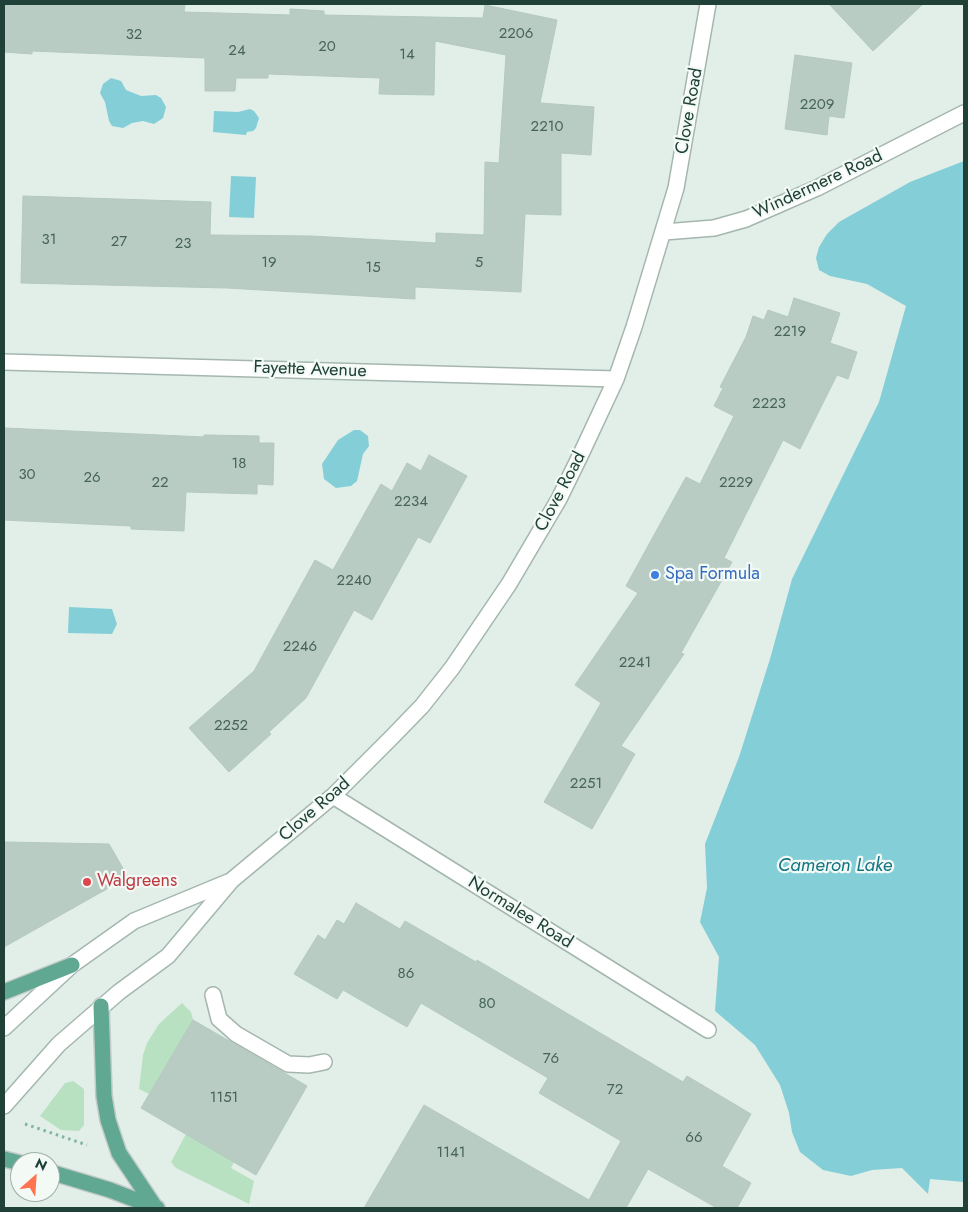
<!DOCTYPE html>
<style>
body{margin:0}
#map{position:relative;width:968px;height:1212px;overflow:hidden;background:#e2eee8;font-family:Jost,sans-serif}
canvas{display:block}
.frame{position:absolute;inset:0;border:5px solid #204137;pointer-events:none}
.north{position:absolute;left:10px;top:1152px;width:50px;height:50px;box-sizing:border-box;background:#f3faf6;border:1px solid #9fb0aa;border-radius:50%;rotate:26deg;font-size:14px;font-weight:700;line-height:20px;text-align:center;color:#204137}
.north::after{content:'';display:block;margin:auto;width:18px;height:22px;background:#ff734e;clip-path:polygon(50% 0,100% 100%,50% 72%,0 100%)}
</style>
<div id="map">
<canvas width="968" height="1212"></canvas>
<div class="frame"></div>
<div class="north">N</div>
</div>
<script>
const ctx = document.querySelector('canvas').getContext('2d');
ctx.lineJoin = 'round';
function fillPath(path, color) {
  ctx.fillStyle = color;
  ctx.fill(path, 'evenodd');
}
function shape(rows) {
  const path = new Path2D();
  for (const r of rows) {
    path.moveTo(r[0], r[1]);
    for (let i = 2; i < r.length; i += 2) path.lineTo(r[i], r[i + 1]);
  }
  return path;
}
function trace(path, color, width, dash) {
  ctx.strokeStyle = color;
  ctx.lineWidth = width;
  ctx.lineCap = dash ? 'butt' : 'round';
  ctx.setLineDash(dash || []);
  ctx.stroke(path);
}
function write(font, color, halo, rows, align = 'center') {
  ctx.font = font + ' Jost,sans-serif';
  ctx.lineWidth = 4.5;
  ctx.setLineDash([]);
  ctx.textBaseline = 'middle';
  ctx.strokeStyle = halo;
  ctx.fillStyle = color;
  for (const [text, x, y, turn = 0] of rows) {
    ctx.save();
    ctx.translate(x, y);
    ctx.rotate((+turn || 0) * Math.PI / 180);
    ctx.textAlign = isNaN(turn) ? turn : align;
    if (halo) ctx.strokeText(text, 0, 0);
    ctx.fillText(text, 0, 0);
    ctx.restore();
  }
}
fillPath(shape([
 [182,1003,191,1012,193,1020,149,1094,139,1089,143,1055,147,1043,159,1024],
 [73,1081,84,1089,84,1125,79,1131,61,1130,40,1116,65,1083],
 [186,1134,234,1162,231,1168,254,1181,249,1204,176,1168,171,1162]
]), '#b8e1c2');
fillPath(shape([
 [111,78,121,81,126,90,141,96,156,95,161,98,166,107,163,118,154,124,143,121,132,123,123,128,112,126,109,121,105,102,100,93,103,84],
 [250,109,254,111,259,118,256,128,253,131,247,132,246,135,213,132,214,111,238,112],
 [964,161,964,1182,930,1179,928,1194,902,1168,872,1170,851,1176,823,1170,800,1152,792,1132,789,1113,780,1085,755,1045,715,1011,719,957,700,922,707,888,705,844,739,757,770,659,792,579,879,402,906,306,867,284,830,276,819,270,816,258,819,247,827,234,839,222,910,182],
 [231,176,256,177,254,218,229,217],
 [354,430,360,430,368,436,369,446,363,454,357,481,351,486,336,488,324,479,322,464,338,440],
 [69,607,112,609,117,624,112,634,68,633]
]), '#84ced8');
const building = shape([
 [4,4,185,4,184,12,290,15,290,9,324,11,324,15,483,18,485,5,557,20,540,103,594,107,591,155,561,153,561,215,525,214,521,292,415,287,415,299,227,288,21,283,23,196,211,202,210,235,311,236,436,243,436,233,484,235,485,162,499,163,506,55,435,41,434,95,379,94,380,78,268,74,268,78,236,78,235,91,205,91,205,58,32,51,32,54,4,52,4,4],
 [829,4,923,4,873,51,829,4],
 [795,55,852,63,844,118,829,116,827,135,785,129,795,55],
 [794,298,840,313,830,343,857,352,848,379,837,375,800,449,783,440,724,558,732,562,681,653,684,654,621,746,635,754,592,829,544,802,601,703,575,685,638,593,626,586,686,477,700,484,734,416,714,406,723,388,720,387,746,337,753,316,764,320,768,310,788,317,794,298],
 [4,428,204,437,204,435,259,436,259,443,274,443,273,485,257,484,257,494,186,492,184,531,131,529,131,526,4,520,4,428],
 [429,455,467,476,430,543,418,537,372,620,354,610,306,698,269,732,271,734,229,772,189,728,254,671,315,560,333,570,381,484,392,491,407,463,421,471,429,455],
 [4,842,109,844,128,877,4,947,4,842],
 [356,903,400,929,405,921,476,962,477,960,683,1082,687,1076,751,1114,722,1166,751,1183,737,1208,717,1208,648,1169,626,1208,364,1208,424,1105,589,1200,621,1141,539,1093,548,1078,421,1003,407,1027,343,990,337,999,294,974,318,935,325,940,337,920,344,924,356,903],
 [193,1020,307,1086,256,1175,141,1108,193,1020]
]);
fillPath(building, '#b9ccc4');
trace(building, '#b3c8bf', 1);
const minor = shape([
 [664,232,714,228,746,219,817,188,964,113],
 [4,362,616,379],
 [333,796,708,1030],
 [213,995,219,1019,236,1034,288,1064,309,1065,324,1062],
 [4,1028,72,965,134,921,228,882],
 [4,1106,59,1044,119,992,168,956,232,880,333,796,393,736,422,706,452,668,509,584,559,499,581,454,616,379,634,327,676,188,708,4]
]);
const major = shape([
 [4,992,72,965],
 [101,1006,104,1096,108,1120,119,1153,155,1207],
 [4,1159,20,1163],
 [50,1172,110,1190,157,1208]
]);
trace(minor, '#a4b7af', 18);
trace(major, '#c1cac7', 18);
trace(shape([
 [25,1124,87,1145]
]), '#7fb5a2', 3, [2.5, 4]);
trace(minor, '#fff', 15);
trace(major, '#61a893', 15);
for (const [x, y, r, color] of [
 [655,575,5,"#3f7fe0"],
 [87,882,5,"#e0444e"]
]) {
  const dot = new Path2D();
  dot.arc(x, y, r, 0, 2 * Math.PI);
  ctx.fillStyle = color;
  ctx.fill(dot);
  trace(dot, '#f3faf6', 2);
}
write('15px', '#46645a', null, [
 ["2206",516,34],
 ["32",134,35],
 ["20",327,47],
 ["24",237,51],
 ["14",407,55],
 ["2209",817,105],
 ["2210",547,127],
 ["31",49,240],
 ["27",119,242],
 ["23",183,244],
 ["19",269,263],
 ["5",479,263],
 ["15",373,268],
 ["2219",790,332],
 ["2223",769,404],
 ["18",239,464],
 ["30",27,475],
 ["26",92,478],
 ["22",160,483],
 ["2229",736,483],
 ["2234",411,502],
 ["2240",354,581],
 ["2246",300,647],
 ["2241",635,663],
 ["2252",231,726],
 ["2251",586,784],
 ["86",406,974],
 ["80",487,1004],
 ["76",551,1059],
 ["72",615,1090],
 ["1151",224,1098],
 ["66",694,1138],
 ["1141",451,1153]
]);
write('18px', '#204137', '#f3faf6', [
 ["Clove Road",690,111,-80],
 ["Windermere Road",818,185,-25],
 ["Fayette Avenue",310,370,2],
 ["Clove Road",561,492,-62],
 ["Clove Road",315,810,-41],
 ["Normalee Road",520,913,32]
]);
write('18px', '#366cbe', '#f3faf6', [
 ["Spa Formula",665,575]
], 'left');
write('18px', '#be3a42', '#f3faf6', [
 ["Walgreens",97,882]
], 'left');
write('italic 19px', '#137483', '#f3faf6', [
 ["Cameron Lake",835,866]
]);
</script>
